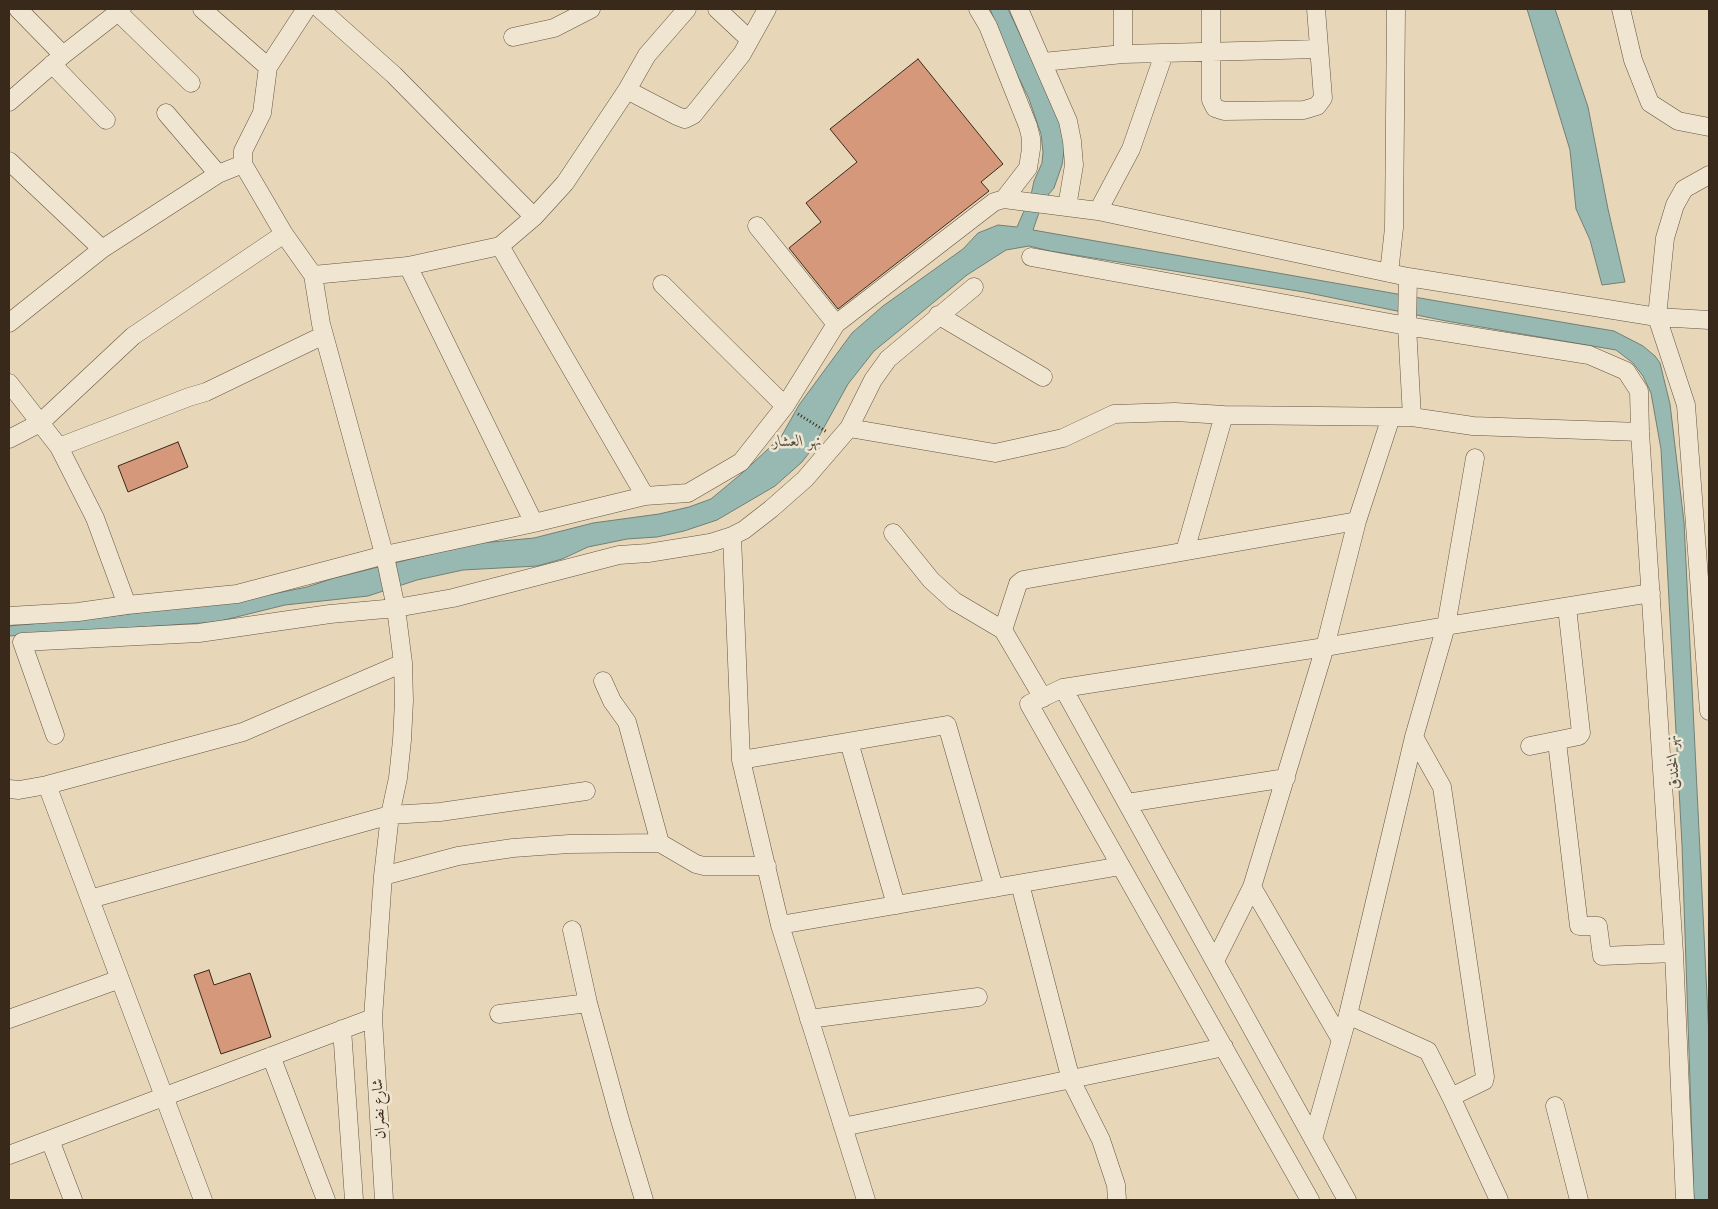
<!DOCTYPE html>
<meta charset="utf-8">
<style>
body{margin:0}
#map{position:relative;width:1718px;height:1209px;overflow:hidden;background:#e7d7b8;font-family:"Libre Caslon Text",serif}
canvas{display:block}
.frame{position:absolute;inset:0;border:10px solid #39291b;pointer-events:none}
</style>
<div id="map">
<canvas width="1718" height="1209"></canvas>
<div class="frame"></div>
</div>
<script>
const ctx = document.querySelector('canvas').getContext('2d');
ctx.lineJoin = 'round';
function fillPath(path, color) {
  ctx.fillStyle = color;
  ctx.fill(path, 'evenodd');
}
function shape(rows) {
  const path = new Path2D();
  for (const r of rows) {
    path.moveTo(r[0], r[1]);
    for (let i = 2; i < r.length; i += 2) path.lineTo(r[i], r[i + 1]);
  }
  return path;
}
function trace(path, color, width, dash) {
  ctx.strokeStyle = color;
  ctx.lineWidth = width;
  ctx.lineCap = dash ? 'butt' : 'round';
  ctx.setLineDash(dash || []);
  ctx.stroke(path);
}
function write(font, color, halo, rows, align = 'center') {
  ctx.font = font + ' "Libre Caslon Text",Amiri,serif';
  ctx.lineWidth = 5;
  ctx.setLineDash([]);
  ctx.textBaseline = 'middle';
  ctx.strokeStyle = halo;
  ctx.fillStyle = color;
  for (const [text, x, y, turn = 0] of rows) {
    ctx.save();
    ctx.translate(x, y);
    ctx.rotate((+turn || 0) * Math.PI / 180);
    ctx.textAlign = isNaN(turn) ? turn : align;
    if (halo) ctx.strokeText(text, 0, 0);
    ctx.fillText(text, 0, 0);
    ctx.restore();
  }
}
const water = shape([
 [990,9,1008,9,1053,105,1061,128,1065,145,1062,165,1054,188,1043,201,1033,230,1437,301,1614,331,1643,346,1655,356,1660,363,1670,404,1684,522,1709,1037,1709,1200,1694,1200,1682,845,1661,449,1651,393,1643,376,1633,363,1616,350,1446,321,1304,292,1050,251,1029,246,1006,250,967,275,874,351,848,384,812,449,802,462,775,486,717,520,684,531,657,537,627,539,588,547,562,559,537,566,463,570,417,580,368,596,285,605,216,622,9,636,9,626,96,618,248,599,307,587,334,578,435,553,481,543,534,538,593,523,659,514,689,507,711,499,741,474,781,437,799,405,852,333,883,306,963,249,978,233,998,225,1017,227,1031,195,1034,181,1042,163,1043,152,1041,134,1029,99,1015,70,990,9],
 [1527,9,1555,9,1588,107,1608,209,1625,282,1602,285,1590,240,1576,209,1570,150,1527,9]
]);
fillPath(water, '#97b9b2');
trace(water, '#717f76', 1);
const building = shape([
 [918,59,1003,164,981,182,989,191,838,309,789,248,821,222,806,203,857,162,830,129,918,59],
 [178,442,188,467,128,492,118,466,178,442],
 [209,970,214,985,250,973,271,1037,221,1054,194,975,209,970]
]);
fillPath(building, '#d6987b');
trace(building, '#39291b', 1);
const minor = shape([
 [18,9,63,55],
 [202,9,268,67,262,113,243,151,243,164,284,234,313,275,321,324,386,561,396,608,403,663,404,701,402,740,398,778,390,815,383,876,373,1018,384,1200],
 [320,9,394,75,534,217],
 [717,9,749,39],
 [978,9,988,26,1028,126,1031,138,1031,149,1028,168,1004,199],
 [1019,9,1068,121,1072,141,1074,165,1067,207],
 [1211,9,1211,100,1215,108,1224,111,1304,110,1317,106,1323,98,1316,9],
 [1621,9,1633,60,1650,103,1678,121,1709,127],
 [118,12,191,83],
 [513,37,554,28,591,9],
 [1123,54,1123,9],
 [1043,62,1123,54,1319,49],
 [52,64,106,120],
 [268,67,306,9],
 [627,90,677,116,685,119,693,115,742,54,767,9],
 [9,102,63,55,122,9],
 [166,113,218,174],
 [9,161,102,249],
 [1709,175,1684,189,1675,205,1665,238,1657,317,1686,405,1709,711],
 [1098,211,1131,149,1164,54],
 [757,226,836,324],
 [500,246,645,496],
 [1031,257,1407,326,1589,355,1626,371,1639,391,1640,432,1674,953,1685,1200],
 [408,266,534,523],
 [1389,273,1394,228,1396,9],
 [313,275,408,266,500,246,534,217,565,183,627,90,647,55,687,9],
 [1408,277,1407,326,1412,417],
 [662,284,785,406],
 [938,315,1043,377],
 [9,323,102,249,218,174,243,164],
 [9,383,59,447,95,518,127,605],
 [849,428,995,453,1063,438,1114,414,1175,412,1224,415,1412,417,1473,426,1640,432],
 [9,439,40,423,133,336,284,234],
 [59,447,189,397,206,392,324,335],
 [893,533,931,580,954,601,1003,630,1043,698],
 [732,536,741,760,780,925,866,1200],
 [1185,551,1224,415],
 [9,616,78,612,127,605,237,594,385,555,534,523,645,496,688,493,741,462,785,406,836,324,994,202,1004,199,1098,211,1408,277,1657,317,1709,320],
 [1003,630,1018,584,1023,580,1357,521],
 [603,681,612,701,627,722,660,843],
 [1063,688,1347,1200],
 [55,735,22,642,199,633,330,614,396,608,453,598,619,555,648,553,710,543,732,536,744,530,771,509,805,479,849,428,873,380,888,359,974,287],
 [1414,737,1442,787,1485,1077,1484,1081,1451,1097],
 [849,742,896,905],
 [1557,742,1579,926,1598,926,1602,956,1674,953],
 [1530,746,1579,736,1581,733,1567,607],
 [741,760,947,725,994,888],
 [47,785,203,1200],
 [9,789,19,790,47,785,243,732,403,663],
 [1127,803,1286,778],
 [383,876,458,856,513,848,569,844,660,843,696,864,704,866,767,866],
 [1020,884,1071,1080,1101,1140,1116,1185,1117,1200],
 [1252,887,1341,1040],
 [90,899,390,815,440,812,586,791],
 [780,925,1121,866],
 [572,930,588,1003,620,1120,644,1200],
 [1215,961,1252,887,1325,647,1357,521,1391,417],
 [499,1014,588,1003],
 [1348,1015,1428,1051,1451,1097,1499,1200],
 [9,1019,120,979],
 [809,1019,978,997],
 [342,1029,354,1200],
 [271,1056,326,1200],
 [1555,1106,1579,1200],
 [843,1127,1224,1047],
 [1313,1139,1348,1015,1414,737,1446,626,1475,458],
 [50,1140,73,1200],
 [9,1155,373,1018],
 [1310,1200,1029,704,1063,688,1325,647,1446,626,1651,593]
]);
trace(minor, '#645442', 19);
trace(shape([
 [798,414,827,432]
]), '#39291b', 3, [1, 2.5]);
trace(minor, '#efe5d1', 18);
write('15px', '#39291b', '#efe5d1', [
 ["شارع نضران",379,1109,-93]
]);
write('italic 16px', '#504d41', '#efe5d1', [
 ["نهر العشار",797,441],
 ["نهر الخندق",1673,762,-93]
]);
</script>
